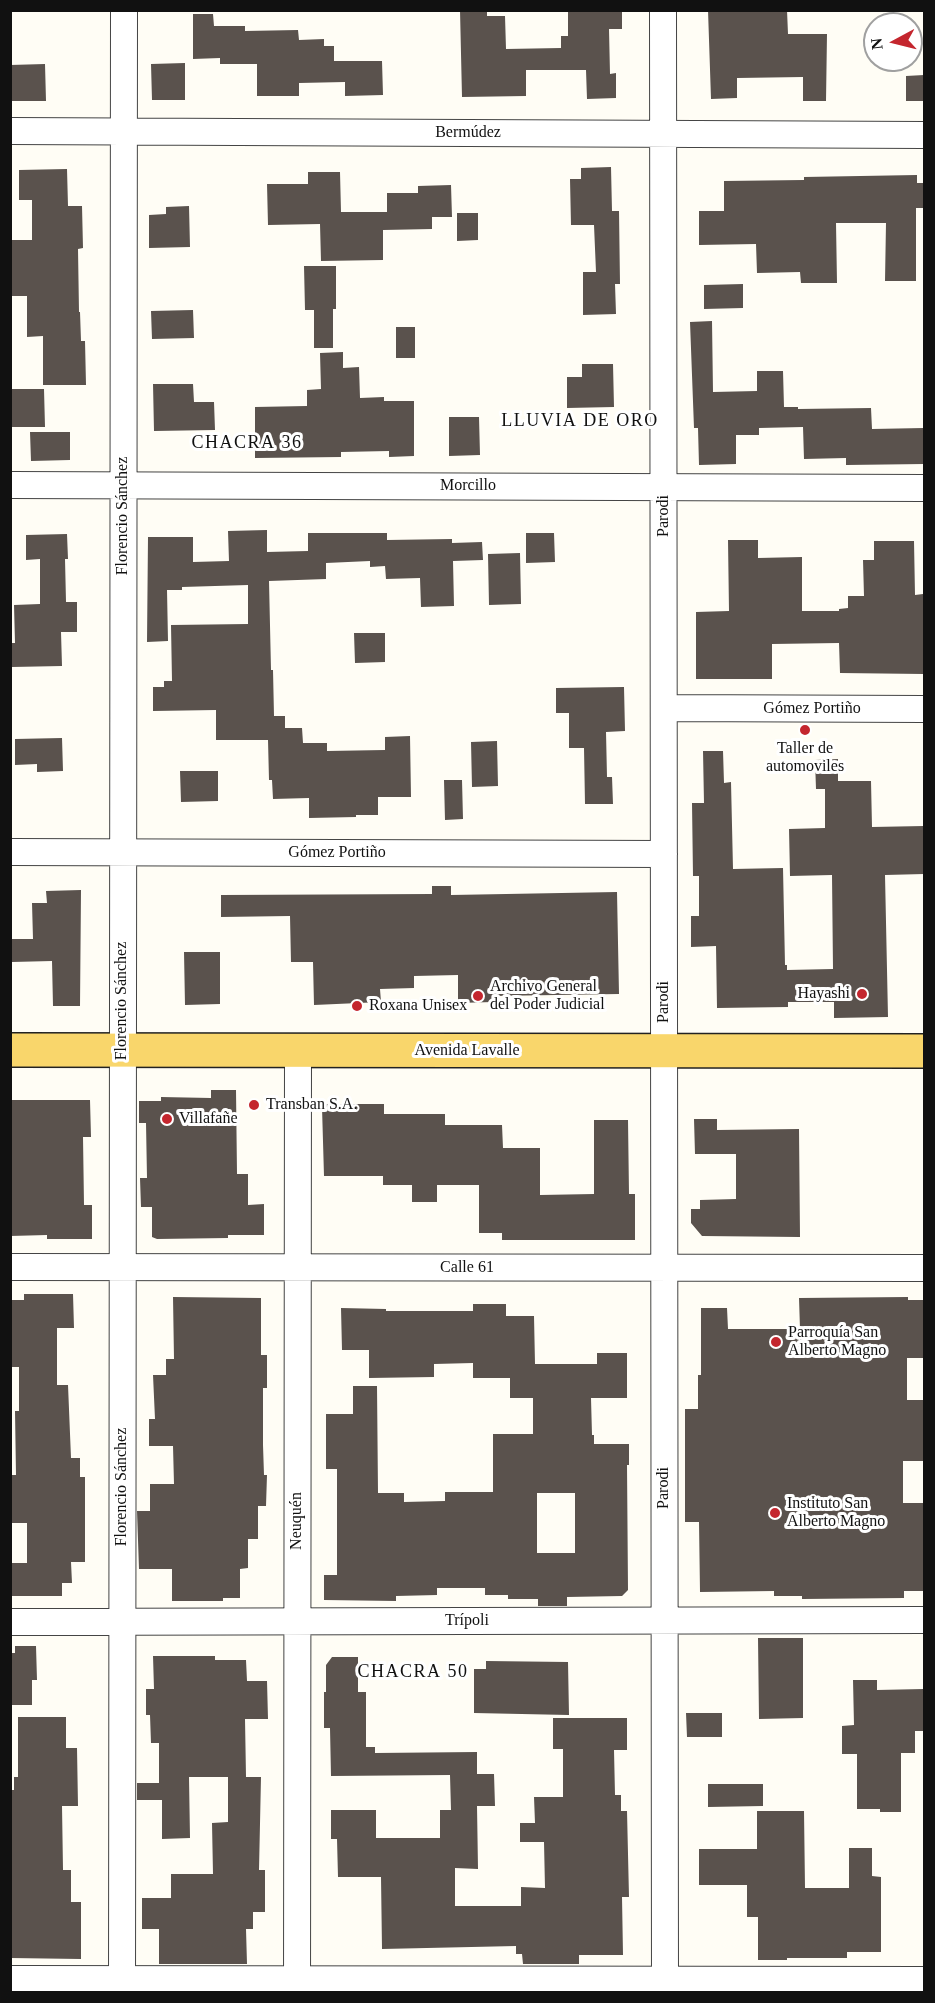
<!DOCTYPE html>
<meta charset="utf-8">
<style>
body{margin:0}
#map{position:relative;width:935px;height:2003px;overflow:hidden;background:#fffdf5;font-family:"Times New Roman",serif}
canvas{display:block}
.frame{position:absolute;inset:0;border:12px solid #111;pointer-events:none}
.north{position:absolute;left:863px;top:12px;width:60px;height:60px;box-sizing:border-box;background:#fff;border:2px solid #a0a0a0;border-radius:50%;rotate:263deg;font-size:16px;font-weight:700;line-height:24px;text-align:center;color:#111}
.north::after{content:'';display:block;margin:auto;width:21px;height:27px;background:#c4262e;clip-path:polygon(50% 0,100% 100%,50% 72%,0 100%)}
</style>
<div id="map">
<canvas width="935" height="2003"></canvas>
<div class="frame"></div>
<div class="north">N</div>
</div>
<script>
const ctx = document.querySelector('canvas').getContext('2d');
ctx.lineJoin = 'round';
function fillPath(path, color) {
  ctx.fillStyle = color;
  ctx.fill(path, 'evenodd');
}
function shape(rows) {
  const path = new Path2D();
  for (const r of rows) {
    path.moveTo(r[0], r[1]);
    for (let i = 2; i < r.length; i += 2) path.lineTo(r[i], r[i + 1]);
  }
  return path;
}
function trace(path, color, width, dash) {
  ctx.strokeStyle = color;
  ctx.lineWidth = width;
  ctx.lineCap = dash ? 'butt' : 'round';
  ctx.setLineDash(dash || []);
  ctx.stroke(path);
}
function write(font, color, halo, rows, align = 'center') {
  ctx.font = font + ' "Times New Roman",serif';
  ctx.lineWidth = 6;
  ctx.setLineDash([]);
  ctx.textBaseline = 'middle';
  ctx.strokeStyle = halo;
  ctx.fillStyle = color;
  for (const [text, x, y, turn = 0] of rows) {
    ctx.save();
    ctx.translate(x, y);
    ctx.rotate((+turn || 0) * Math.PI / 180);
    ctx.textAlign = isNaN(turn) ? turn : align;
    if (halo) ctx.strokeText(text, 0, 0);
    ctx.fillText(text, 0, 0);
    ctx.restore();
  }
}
fillPath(shape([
 [460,10,487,10,487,16,505,16,506,49,561,48,561,36,568,36,568,10,622,10,622,29,609,29,610,74,616,73,616,98,587,99,586,70,526,70,526,96,462,97],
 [708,10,787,10,788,34,827,34,826,101,803,101,803,77,737,78,737,98,711,99],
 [193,14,213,14,214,26,245,26,245,31,298,30,299,40,324,39,324,46,334,46,334,61,382,61,383,95,345,96,345,82,299,83,299,96,257,96,257,64,220,64,220,58,193,59],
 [185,63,185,100,152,100,151,64],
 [45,64,46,101,10,101,10,65],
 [924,75,924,101,906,101,906,76],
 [611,167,612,211,619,211,620,284,615,284,616,314,583,315,583,272,596,272,594,225,571,225,570,179,581,179,581,168],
 [67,169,68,206,82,206,83,248,78,249,79,312,80,312,81,341,85,341,86,385,43,385,43,336,27,337,27,296,10,296,10,240,32,240,32,200,19,200,19,170],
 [308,172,340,172,341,212,387,212,387,193,418,193,418,186,451,185,452,217,432,217,432,229,383,230,383,260,321,261,320,224,268,225,267,184,308,184],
 [917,175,917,183,924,183,924,208,916,208,916,281,885,281,886,223,836,223,837,283,801,283,800,272,757,273,756,244,699,245,699,211,724,211,724,181,804,180,804,177],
 [189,206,190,247,149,248,149,215,166,214,166,207],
 [457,213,478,213,478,240,457,241],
 [304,266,336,266,336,309,333,309,333,348,314,348,314,310,305,310],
 [743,284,743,308,704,309,704,285],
 [193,310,194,338,152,339,151,311],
 [712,321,713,392,757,391,757,371,783,371,784,407,798,407,798,409,871,408,872,429,924,428,924,464,846,465,846,458,804,459,803,427,759,428,759,435,736,435,736,464,699,465,698,428,694,428,690,322],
 [396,327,415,327,415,358,396,358],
 [343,352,343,368,359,367,360,398,384,397,384,401,414,401,414,456,389,457,389,451,341,452,341,457,255,458,255,407,307,406,307,390,321,389,320,353],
 [582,364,613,364,614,407,567,408,567,377,582,377],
 [153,384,193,384,194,402,214,402,215,430,154,431],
 [10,389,44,389,45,427,10,427],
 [449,417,479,417,480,455,449,456],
 [30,432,70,432,70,460,31,461],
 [267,530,267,552,308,551,308,533,387,533,387,540,452,539,452,543,482,542,483,560,453,561,454,606,421,607,420,578,386,579,385,566,370,567,370,561,326,563,326,579,269,581,271,670,273,670,274,716,285,716,285,728,302,728,303,743,327,743,327,751,385,750,385,737,410,736,411,797,378,797,378,815,356,815,356,817,309,818,309,798,273,799,272,780,269,780,268,740,216,740,216,710,153,711,153,687,164,687,164,681,172,681,171,625,248,624,248,585,182,587,182,590,167,590,168,641,147,642,148,537,193,537,193,562,229,561,228,531],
 [526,533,554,533,555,562,526,563],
 [67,534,68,559,65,559,66,602,77,602,77,632,61,632,62,666,12,667,12,643,15,643,14,605,40,604,40,559,26,560,26,535],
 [728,540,758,540,758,558,802,557,802,611,839,611,839,609,848,608,848,596,864,596,863,560,874,560,874,541,914,541,915,595,923,594,924,674,840,673,839,643,772,644,772,679,696,679,696,612,729,611],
 [520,553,521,604,489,605,488,554],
 [354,633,385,633,385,662,355,663],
 [624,687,625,731,606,732,607,777,612,777,613,804,585,804,584,748,569,748,569,713,556,713,556,688],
 [62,738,63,771,37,772,37,764,15,765,15,739],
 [497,741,498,786,472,787,471,742],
 [703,751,723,751,724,783,731,782,733,869,783,868,785,965,787,965,787,970,833,969,832,875,790,876,789,829,825,828,825,789,816,789,815,760,838,759,838,781,871,781,872,827,924,826,924,874,885,875,888,1017,834,1018,834,1002,788,1002,788,1007,717,1008,716,946,691,947,691,916,699,916,699,876,693,876,692,803,704,803],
 [180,771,218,771,218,801,181,802],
 [444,780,462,780,463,819,445,820],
 [432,886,451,886,451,895,617,892,619,994,493,996,493,1002,458,1003,458,975,414,976,414,988,380,989,381,1002,314,1005,313,962,291,962,290,916,221,917,221,895,432,894],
 [81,890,80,1006,53,1006,52,961,12,962,11,939,33,939,32,903,47,903,46,891],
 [184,952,220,952,220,1004,185,1005],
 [211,1090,236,1090,237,1174,248,1174,248,1205,264,1204,264,1235,228,1235,228,1238,157,1239,152,1237,152,1207,141,1207,140,1178,147,1178,146,1123,139,1123,139,1101,161,1101,161,1097,211,1098],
 [10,1100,90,1100,91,1137,83,1137,84,1205,92,1205,92,1239,47,1239,47,1235,10,1236],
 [324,1104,384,1104,384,1114,445,1114,445,1125,502,1125,503,1148,540,1148,540,1195,594,1194,594,1120,628,1120,629,1194,635,1194,635,1240,502,1240,502,1233,479,1233,479,1185,437,1185,437,1202,412,1202,412,1185,383,1185,383,1176,324,1176,322,1107,324,1107],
 [694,1119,717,1119,717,1130,799,1129,800,1237,702,1236,691,1223,691,1209,700,1209,700,1200,736,1199,736,1154,695,1154],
 [24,1294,73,1294,74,1328,57,1328,57,1385,68,1385,71,1458,80,1458,80,1477,85,1477,85,1562,71,1562,72,1583,62,1583,62,1596,10,1596,10,1563,27,1563,27,1523,10,1523,10,1475,16,1475,15,1411,19,1411,19,1367,10,1367,10,1300,24,1300],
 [173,1297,261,1298,261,1355,267,1355,267,1388,263,1388,263,1445,264,1475,267,1475,266,1506,258,1506,258,1539,248,1539,248,1568,240,1569,240,1598,223,1598,223,1601,172,1601,172,1569,139,1569,137,1511,150,1511,150,1484,174,1484,173,1446,149,1446,149,1419,155,1419,153,1375,166,1375,166,1359,174,1359],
 [908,1297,908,1300,924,1300,924,1358,907,1358,907,1400,924,1400,924,1461,903,1461,903,1503,924,1503,924,1591,904,1591,904,1598,802,1599,802,1596,774,1596,774,1591,700,1592,699,1522,685,1522,685,1409,698,1409,698,1375,701,1375,701,1308,727,1308,728,1329,800,1329,799,1298],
 [473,1304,506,1304,506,1316,534,1316,535,1364,597,1364,597,1353,627,1353,627,1398,591,1398,592,1435,594,1435,594,1444,629,1444,629,1465,627,1465,628,1590,622,1596,567,1597,567,1606,538,1606,538,1599,508,1599,508,1595,485,1595,485,1588,437,1588,437,1595,396,1596,396,1601,324,1600,324,1575,337,1575,337,1469,326,1469,326,1414,353,1414,353,1386,377,1386,378,1493,404,1493,404,1502,445,1501,445,1492,493,1492,493,1434,533,1434,533,1398,510,1398,510,1378,473,1378,473,1363,434,1364,434,1377,369,1378,369,1350,342,1350,341,1308,386,1309,386,1311,473,1311],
 [537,1493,575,1493,575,1553,537,1553],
 [758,1638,803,1638,803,1718,759,1719],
 [15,1646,36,1646,37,1680,32,1680,32,1705,10,1705,10,1653,15,1653],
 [153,1656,215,1656,215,1660,246,1660,247,1681,267,1681,268,1719,245,1719,246,1777,261,1777,259,1870,265,1870,265,1912,253,1912,253,1929,246,1929,247,1964,159,1964,159,1929,142,1929,142,1898,171,1898,171,1874,213,1874,212,1823,228,1822,228,1777,189,1777,190,1838,162,1839,162,1800,137,1800,137,1783,159,1783,159,1743,151,1743,150,1715,146,1715,146,1689,154,1689],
 [332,1657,358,1657,358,1692,366,1692,366,1747,375,1747,375,1753,477,1752,477,1774,494,1774,495,1806,477,1806,478,1869,455,1868,455,1906,521,1906,521,1887,545,1888,544,1842,520,1842,520,1823,535,1823,534,1797,563,1797,563,1749,553,1749,553,1718,627,1718,627,1750,614,1750,615,1795,621,1795,621,1811,627,1811,629,1897,622,1897,623,1955,579,1955,579,1964,523,1964,522,1954,516,1954,516,1946,382,1949,381,1877,338,1877,337,1839,331,1839,331,1810,376,1810,376,1838,440,1838,440,1810,451,1810,450,1775,331,1776,330,1728,324,1728,324,1692,326,1692,326,1665],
 [486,1661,568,1662,569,1715,474,1713,474,1669,486,1669],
 [853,1680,877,1680,877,1690,924,1689,924,1731,915,1731,915,1753,901,1753,901,1812,880,1812,880,1809,857,1809,857,1754,842,1754,842,1726,854,1725],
 [686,1713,722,1713,722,1737,687,1737],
 [18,1717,66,1717,66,1748,77,1748,78,1806,62,1806,63,1870,71,1870,71,1902,81,1902,81,1959,10,1958,10,1926,12,1926,10,1790,14,1790,14,1777,18,1777],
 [708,1784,763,1784,763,1806,708,1807],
 [757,1811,804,1811,805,1888,849,1888,849,1848,872,1848,872,1876,881,1877,881,1952,847,1952,847,1958,787,1958,787,1960,758,1960,758,1917,747,1917,747,1885,699,1885,699,1849,757,1849]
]), '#5a524d');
const street = shape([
 [663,10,665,1992],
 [10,131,924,135],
 [10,485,924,488],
 [664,708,924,709],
 [10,852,664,854],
 [10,1267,924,1268],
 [10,1622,924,1620],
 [10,1979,924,1980],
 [122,1992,124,10],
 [297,1992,298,1050]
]);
const primary = shape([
 [10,1050,924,1051]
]);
trace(street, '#444', 28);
trace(primary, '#222', 36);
trace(street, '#fff', 26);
trace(primary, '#f9d66b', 33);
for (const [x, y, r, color] of [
 [805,730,6,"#c4262e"],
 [862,994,6,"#c4262e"],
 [478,996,6,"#c4262e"],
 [357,1006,6,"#c4262e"],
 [254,1105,6,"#c4262e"],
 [167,1119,6,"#c4262e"],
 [776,1342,6,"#c4262e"],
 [775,1513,6,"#c4262e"]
]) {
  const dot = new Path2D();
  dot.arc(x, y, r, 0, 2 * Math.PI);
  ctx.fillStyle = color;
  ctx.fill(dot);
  trace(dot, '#fff', 2);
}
write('16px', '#111', '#fff', [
 ["Bermúdez",468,133],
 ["Morcillo",468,486],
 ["Florencio Sánchez",123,516,-90],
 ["Parodi",664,516,-90],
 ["Gómez Portiño",812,709],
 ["Gómez Portiño",337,853],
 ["Florencio Sánchez",122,1001,-90],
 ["Parodi",664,1002,-90],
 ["Avenida Lavalle",467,1051],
 ["Calle 61",467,1268],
 ["Florencio Sánchez",122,1487,-90],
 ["Parodi",664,1488,-90],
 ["Neuquén",297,1521,-90],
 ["Trípoli",467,1621]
]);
write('16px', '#111', '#fff', [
 ["Taller de",805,749,"center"],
 ["automoviles",805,767,"center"],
 ["Archivo General",490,987],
 ["del Poder Judicial",490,1005],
 ["Hayashi",850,994,"right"],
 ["Roxana Unisex",369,1006],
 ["Transban S.A.",266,1105],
 ["Villafañe",179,1119],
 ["Parroquía San",788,1333],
 ["Alberto Magno",788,1351],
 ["Instituto San",787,1504],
 ["Alberto Magno",787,1522]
], 'left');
ctx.letterSpacing = '1.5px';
write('18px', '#111', '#fff', [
 ["LLUVIA DE ORO",580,421],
 ["CHACRA 36",247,443],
 ["CHACRA 50",413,1672]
]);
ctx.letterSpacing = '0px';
</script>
